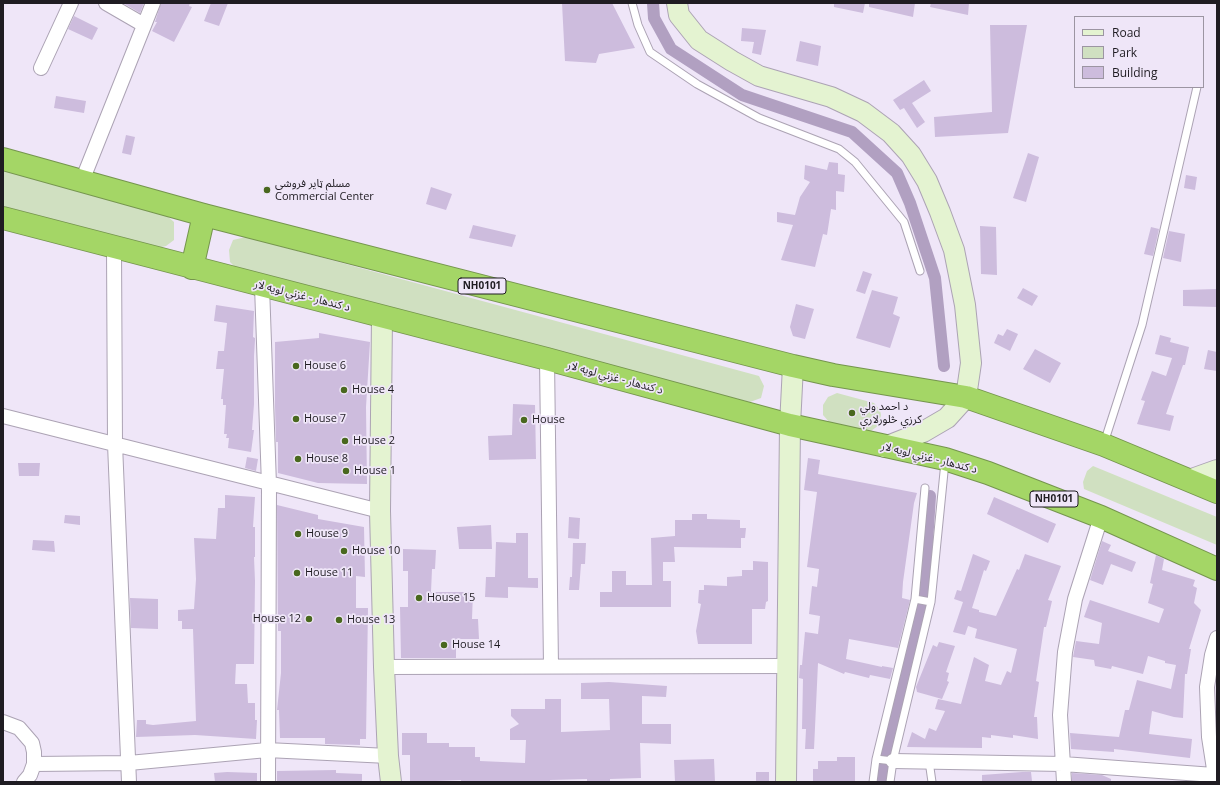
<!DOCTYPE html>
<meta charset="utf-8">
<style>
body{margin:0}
#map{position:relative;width:1220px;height:785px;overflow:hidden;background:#efe6f8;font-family:"Open Sans",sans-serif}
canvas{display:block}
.frame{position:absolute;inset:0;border:4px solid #1f1c22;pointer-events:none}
.legend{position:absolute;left:1074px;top:16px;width:130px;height:72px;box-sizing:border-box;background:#efe6f8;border:1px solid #9c95a2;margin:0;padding:5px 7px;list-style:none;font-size:12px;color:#1f1c22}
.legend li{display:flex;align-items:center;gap:8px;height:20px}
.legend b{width:20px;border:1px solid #9c95a2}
</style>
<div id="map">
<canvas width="1220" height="785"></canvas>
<div class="frame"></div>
<ul class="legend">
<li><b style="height:5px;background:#e4f3d1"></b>Road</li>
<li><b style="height:11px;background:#d0e0c1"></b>Park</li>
<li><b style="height:11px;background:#cdbcdd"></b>Building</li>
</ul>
</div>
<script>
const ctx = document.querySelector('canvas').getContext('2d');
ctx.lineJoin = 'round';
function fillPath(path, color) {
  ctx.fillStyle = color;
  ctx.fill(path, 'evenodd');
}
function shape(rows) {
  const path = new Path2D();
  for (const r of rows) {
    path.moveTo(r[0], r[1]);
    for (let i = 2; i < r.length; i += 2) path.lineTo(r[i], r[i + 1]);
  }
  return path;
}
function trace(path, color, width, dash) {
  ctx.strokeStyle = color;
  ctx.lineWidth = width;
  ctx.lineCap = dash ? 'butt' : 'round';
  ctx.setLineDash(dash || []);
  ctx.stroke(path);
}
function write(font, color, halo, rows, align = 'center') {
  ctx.font = font + ' "Open Sans","Noto Sans Arabic",sans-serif';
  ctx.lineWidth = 3.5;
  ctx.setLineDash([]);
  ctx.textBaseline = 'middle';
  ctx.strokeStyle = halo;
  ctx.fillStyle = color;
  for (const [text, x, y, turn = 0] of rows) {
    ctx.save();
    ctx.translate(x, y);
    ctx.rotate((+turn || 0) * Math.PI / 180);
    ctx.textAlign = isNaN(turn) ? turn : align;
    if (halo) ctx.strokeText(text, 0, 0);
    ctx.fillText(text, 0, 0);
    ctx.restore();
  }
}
fillPath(shape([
 [3,170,166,215,174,222,174,240,166,246,157,248,3,206],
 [246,237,759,376,764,386,761,398,750,402,241,273,230,262,229,250,233,240],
 [837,393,874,403,880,410,881,415,879,425,871,431,866,432,830,423,823,415,823,405,828,397],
 [1093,466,1217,517,1217,545,1084,489,1083,482,1087,471]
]), '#d0e0c1');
trace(shape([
 [653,3,654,18,671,49,742,95,852,132,897,173,910,203,935,278,944,366],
 [882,782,890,735,924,589,930,496]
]), '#b1a0c1', 12);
fillPath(shape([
 [123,3,144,3,140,13],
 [161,3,190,3,189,6,192,7,174,42,152,31,157,22,155,22],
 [211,3,228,3,219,26,204,21],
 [562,3,612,3,635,48,599,54,596,63,565,61],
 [834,3,865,3,863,13,834,7],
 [869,3,915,3,913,17,869,7],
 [931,3,969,3,968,15,930,7],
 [74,16,98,28,92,40,68,29],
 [990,25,1027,25,1008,133,935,137,934,117,992,112],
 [742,28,766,30,761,55,752,53,754,42,741,41],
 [800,41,821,46,818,66,796,61],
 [924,80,931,91,912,103,925,122,917,128,904,108,900,110,893,100],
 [56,96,86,101,84,113,54,108],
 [126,135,135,137,131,155,122,153],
 [1028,153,1039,157,1026,202,1013,198],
 [829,162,838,163,838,174,845,175,844,192,836,191,836,210,831,209,827,235,823,234,815,267,781,260,793,225,777,222,777,212,795,215,800,197,810,182,804,179,805,165,827,170],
 [1186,175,1197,177,1195,190,1184,188],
 [431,187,452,194,446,210,426,204],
 [473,225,516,235,512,247,469,238],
 [980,226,996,227,997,275,981,274],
 [1151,227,1159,229,1153,256,1144,254],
 [1169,231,1185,234,1181,262,1163,258],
 [863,271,872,274,865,294,856,291],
 [1023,288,1038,296,1032,306,1017,298],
 [1217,289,1217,307,1183,306,1183,290],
 [872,290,898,297,893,314,900,317,890,348,856,338],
 [796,304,814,309,805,339,793,336,790,327],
 [216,305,254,311,253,337,255,338,255,340,254,356,254,404,252,430,254,430,251,452,228,448,229,438,226,438,227,434,224,434,226,405,223,405,223,399,221,399,224,369,216,369,218,351,224,351,227,323,214,321],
 [1007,329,1018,334,1010,351,994,343,998,334,1003,336],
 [319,333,370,342,366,407,367,484,318,483,278,473,278,442,276,442,275,406,275,342,319,338],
 [1160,335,1171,338,1170,342,1189,347,1185,365,1183,365,1166,414,1174,416,1170,431,1137,424,1145,401,1141,400,1152,371,1166,376,1172,358,1155,354],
 [1035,349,1061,363,1050,383,1023,369],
 [1208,350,1217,352,1217,371,1204,369],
 [513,404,535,405,536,459,489,460,488,436,512,435],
 [247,457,258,459,256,471,245,468],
 [808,458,820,460,818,474,917,493,914,503,903,582,902,598,910,600,898,648,849,639,846,659,882,667,882,666,893,668,890,679,870,675,869,678,845,672,844,674,818,663,814,749,805,749,806,729,802,729,803,679,799,678,800,665,802,665,805,632,818,634,820,616,809,614,812,586,817,587,819,569,807,567,817,492,804,490],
 [18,463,40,463,39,476,19,476],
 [225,495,255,497,253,527,255,527,255,557,254,557,255,581,254,664,236,664,235,684,247,684,248,703,255,703,255,720,257,720,256,739,195,735,136,737,137,720,146,720,146,724,153,725,196,721,193,629,182,629,182,621,178,621,178,610,194,609,196,579,194,538,216,539,218,508,225,508],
 [994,497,1056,524,1048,543,987,514],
 [277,505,318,515,318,519,364,527,365,577,356,576,356,608,368,608,366,739,360,739,360,745,325,744,325,738,280,738,279,710,277,710,281,673,281,631,278,631],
 [692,514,707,514,707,519,740,520,740,528,746,528,745,538,741,538,741,548,674,547,675,562,663,562,663,581,671,581,671,607,600,607,600,592,612,592,612,571,626,571,626,585,652,585,651,538,675,536,675,520,692,520],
 [65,515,80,516,80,525,64,523],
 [569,517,580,518,579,539,568,538],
 [491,525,492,549,459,549,457,527],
 [516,533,528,533,528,578,538,578,538,588,508,587,508,598,485,597,486,577,495,577,496,542,516,543],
 [33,540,54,541,55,552,32,550],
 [1102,541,1111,545,1108,551,1136,562,1132,572,1111,564,1103,585,1090,580],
 [573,543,586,543,585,564,581,564,579,590,569,590,570,577,572,577],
 [403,549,436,550,435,569,432,569,431,592,473,592,472,619,478,619,479,639,456,639,456,658,401,658,400,607,408,607,408,571,403,571],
 [973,554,990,561,986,571,984,570,972,608,979,610,979,612,996,616,1017,569,1019,570,1025,554,1061,566,1048,600,1052,601,1046,627,1044,627,1036,681,1039,682,1034,717,1037,717,1038,739,1013,735,1013,738,991,735,991,738,982,737,982,748,907,747,912,732,925,739,929,728,936,731,945,711,935,709,938,699,961,704,974,657,989,665,985,681,1001,685,1007,671,1011,673,1017,649,975,638,977,629,968,626,965,635,953,632,963,602,954,599,957,590,961,591],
 [1156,555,1164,559,1162,570,1195,580,1193,586,1197,588,1194,603,1201,610,1189,649,1191,649,1187,674,1185,674,1183,718,1174,717,1152,711,1149,734,1192,739,1190,758,1114,749,1114,752,1071,749,1070,733,1119,737,1125,710,1129,710,1137,680,1171,689,1176,665,1165,663,1165,661,1148,656,1143,674,1112,666,1111,669,1095,666,1094,660,1073,657,1076,641,1099,644,1102,623,1084,617,1090,600,1159,623,1164,609,1148,603,1153,584,1150,583],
 [753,561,768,562,768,601,766,602,765,609,752,609,752,644,698,644,696,631,701,604,698,603,699,590,704,590,704,585,727,586,727,577,742,576,742,570,753,570],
 [130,598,158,599,158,629,131,628],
 [939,642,955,646,946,672,949,673,947,681,949,682,942,699,917,692,916,687,933,645,937,647],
 [609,682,667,686,666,697,642,696,642,724,671,724,671,744,640,743,641,778,610,779,610,782,587,782,587,779,550,780,550,782,461,782,461,780,410,782,410,755,402,755,402,733,427,733,427,743,449,743,449,747,475,747,475,757,480,757,480,761,525,763,526,740,510,740,510,729,519,724,511,716,511,709,545,709,545,699,561,699,561,732,610,730,609,699,581,699,581,683],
 [837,757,855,757,855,782,813,782,813,769,818,769,818,761,837,761],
 [714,759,715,782,675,782,674,760],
 [336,770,336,773,362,774,362,782,277,782,277,771],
 [227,772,257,773,257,782,215,782,214,773],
 [756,772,769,772,769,782,756,782],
 [1022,772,1031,772,1032,781,982,782,982,775],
 [1072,773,1102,775,1111,779,1111,782,1072,782]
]), '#cdbcdd');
const lane = shape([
 [632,3,638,25,650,52,697,84,759,118,839,149,855,162,904,222,920,271],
 [1104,443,1142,325,1197,87],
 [915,599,931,602],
 [876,759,893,761],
 [929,761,932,782],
 [873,782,876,759,915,599,925,488],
 [890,782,893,761,931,602,945,462]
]);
const street = shape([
 [106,3,144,25],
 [41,68,71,3],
 [82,181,153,3],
 [114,248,115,444,129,782],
 [262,286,269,485,268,782],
 [547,359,551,666],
 [3,416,380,511],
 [384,667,787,666],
 [3,722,19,728,32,743,34,752,34,764,30,775,24,782],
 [893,761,1063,764,1214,775],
 [34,764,129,763,267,750,388,756],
 [1064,782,1060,715,1065,652,1075,599,1101,517],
 [1216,782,1209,737,1207,687,1212,655,1217,638]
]);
const secondary = shape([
 [677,3,679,15,699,40,732,61,759,76,831,97,863,112,891,133,911,155,927,181,940,212,954,250,965,305,971,363,966,397,947,418,923,432,885,447],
 [382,317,380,511,384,667,388,756,391,782],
 [1189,480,1217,470],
 [786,782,790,425,793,366]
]);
const highway = shape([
 [3,159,204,215,793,366,833,375,966,397,1104,445,1217,492],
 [3,218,547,359,790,425,945,459,988,473,1101,517,1217,569],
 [192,268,204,215]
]);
trace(lane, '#aca3b4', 9);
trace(street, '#aca3b4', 16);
trace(secondary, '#aca3b4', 22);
trace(highway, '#75954e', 24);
trace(lane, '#fff', 7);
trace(street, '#fff', 14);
trace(secondary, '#e4f3d1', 20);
trace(highway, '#a4d666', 22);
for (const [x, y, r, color] of [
 [267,190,4,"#49681e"],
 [296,366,4,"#49681e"],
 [344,390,4,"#49681e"],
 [852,413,4,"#49681e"],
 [296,419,4,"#49681e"],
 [524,420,4,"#49681e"],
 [345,441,4,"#49681e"],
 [298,459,4,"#49681e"],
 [346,471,4,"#49681e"],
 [298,534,4,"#49681e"],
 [344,551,4,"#49681e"],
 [297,573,4,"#49681e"],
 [419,598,4,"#49681e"],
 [309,619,4,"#49681e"],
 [339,620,4,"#49681e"],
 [444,645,4,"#49681e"]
]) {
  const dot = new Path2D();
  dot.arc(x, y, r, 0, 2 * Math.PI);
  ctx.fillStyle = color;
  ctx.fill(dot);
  trace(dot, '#efe6f8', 1.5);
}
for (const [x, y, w] of [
 [482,286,48],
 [1054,499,48]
]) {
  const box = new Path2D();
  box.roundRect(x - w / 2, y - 8, w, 16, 3);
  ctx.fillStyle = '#efe6f8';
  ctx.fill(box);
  trace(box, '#1f1c22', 1);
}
write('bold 10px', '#1f1c22', null, [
 ["NH0101",482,286],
 ["NH0101",1054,499]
]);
write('11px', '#1f1c22', '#efe6f8', [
 ["مسلم ټایر فروشي",275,184],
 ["Commercial Center",275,197],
 ["House 6",304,366],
 ["House 4",352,390],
 ["د احمد ولي",860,407],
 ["کرزي څلورلارې",860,420],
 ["House 7",304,419],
 ["House",532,420],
 ["House 2",353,441],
 ["House 8",306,459],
 ["House 1",354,471],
 ["House 9",306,534],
 ["House 10",352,551],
 ["House 11",305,573],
 ["House 15",427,598],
 ["House 12",301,619,"right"],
 ["House 13",347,620],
 ["House 14",452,645]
], 'left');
write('11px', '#1f1c22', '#efe6f8', [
 ["د کندهار - غزني لويه لار",302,296,14],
 ["د کندهار - غزني لويه لار",615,378,15],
 ["د کندهار - غزني لويه لار",929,458,14]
]);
</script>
